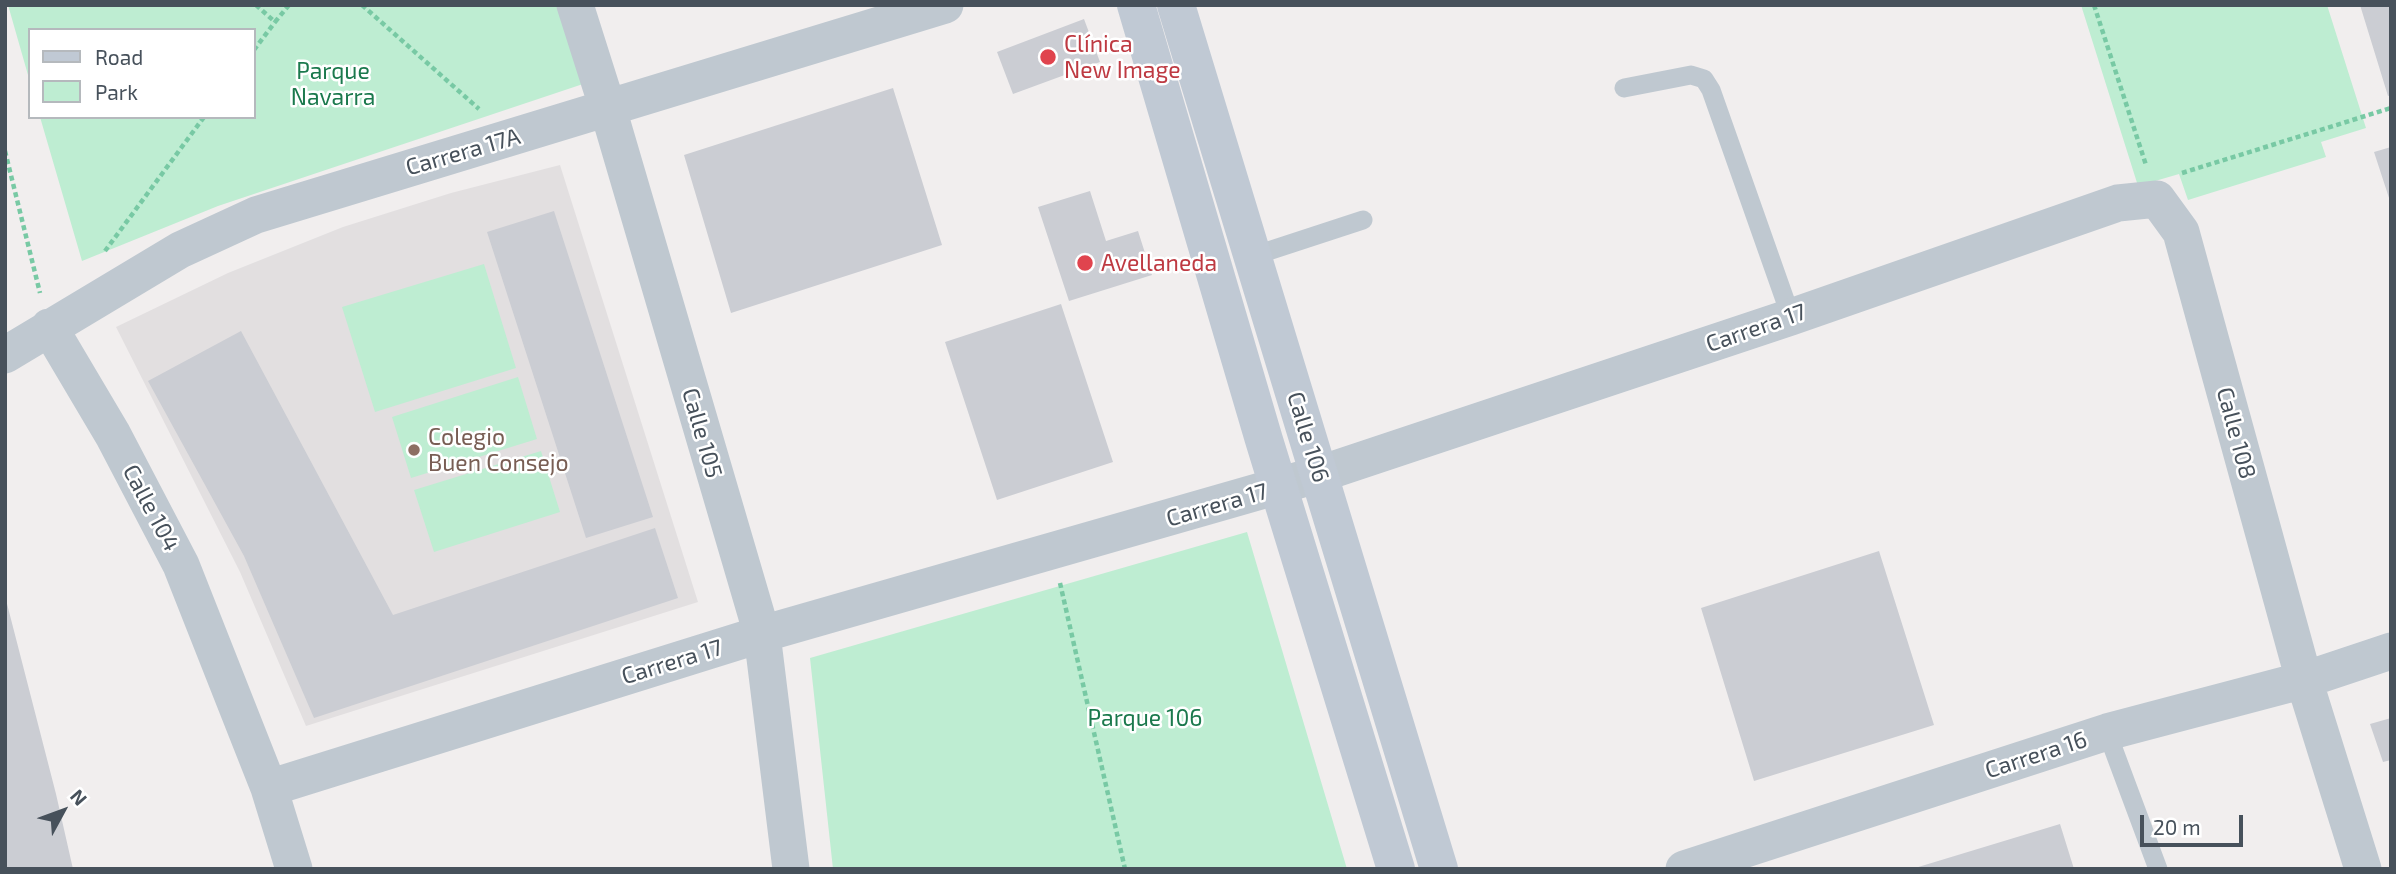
<!DOCTYPE html>
<meta charset="utf-8">
<style>
body{margin:0}
#map{position:relative;width:2396px;height:874px;overflow:hidden;background:#f1eeee;font-family:"Exo 2",sans-serif}
canvas{display:block}
.frame{position:absolute;inset:0;border:7px solid #47515b;pointer-events:none}
.legend{position:absolute;left:28px;top:28px;width:228px;height:91px;box-sizing:border-box;background:#fff;border:2px solid #b5b9bd;margin:0;padding:9px 12px;list-style:none;font-size:21px;color:#47515b}
.legend li{display:flex;align-items:center;gap:14px;height:35px}
.legend b{width:35px;border:2px solid #b5b9bd}
.north{position:absolute;left:28px;top:776px;width:70px;height:70px;-webkit-text-stroke:5px #fff;paint-order:stroke;rotate:49deg;font-size:19px;font-weight:700;line-height:28px;text-align:center;color:#47515b}
.north::after{content:'';display:block;margin:auto;width:24px;height:32px;background:#47515b;clip-path:polygon(50% 0,100% 100%,50% 72%,0 100%)}
.scale{position:absolute;left:2140px;top:815px;width:103px;height:32px;box-sizing:border-box;border:4px solid #47515b;border-top:0;padding-left:9px;font-size:21px;line-height:24px;white-space:nowrap;color:#47515b;-webkit-text-stroke:5px #fff;paint-order:stroke}
</style>
<div id="map">
<canvas width="2396" height="874"></canvas>
<div class="frame"></div>
<ul class="legend">
<li><b style="height:9px;background:#c0c9d4"></b>Road</li>
<li><b style="height:19px;background:#beedd2"></b>Park</li>
</ul>
<div class="north">N</div>
<div class="scale">20 m</div>
</div>
<script>
const ctx = document.querySelector('canvas').getContext('2d');
ctx.lineJoin = 'round';
function fillPath(path, color) {
  ctx.fillStyle = color;
  ctx.fill(path, 'evenodd');
}
function shape(rows) {
  const path = new Path2D();
  for (const r of rows) {
    path.moveTo(r[0], r[1]);
    for (let i = 2; i < r.length; i += 2) path.lineTo(r[i], r[i + 1]);
  }
  return path;
}
function trace(path, color, width, dash) {
  ctx.strokeStyle = color;
  ctx.lineWidth = width;
  ctx.lineCap = dash ? 'butt' : 'round';
  ctx.setLineDash(dash || []);
  ctx.stroke(path);
}
function write(font, color, halo, rows, align = 'center') {
  ctx.font = font + ' "Exo 2",sans-serif';
  ctx.lineWidth = 5;
  ctx.setLineDash([]);
  ctx.textBaseline = 'middle';
  ctx.strokeStyle = halo;
  ctx.fillStyle = color;
  for (const [text, x, y, turn = 0] of rows) {
    ctx.save();
    ctx.translate(x, y);
    ctx.rotate((+turn || 0) * Math.PI / 180);
    ctx.textAlign = isNaN(turn) ? turn : align;
    if (halo) ctx.strokeText(text, 0, 0);
    ctx.fillText(text, 0, 0);
    ctx.restore();
  }
}
fillPath(shape([
 [560,165,698,602,306,726,240,572,116,327,228,273,343,227,451,193]
]), '#e2dfe0');
fillPath(shape([
 [8,5,562,5,589,82,218,206,82,261,40,117,254,117,254,30,30,30,30,82],
 [2081,5,2327,5,2366,128,2321,142,2326,157,2188,200,2179,174,2138,186],
 [484,264,516,368,375,412,342,307],
 [518,377,537,439,411,478,392,417],
 [541,451,560,512,434,552,414,490],
 [1247,532,1347,869,833,869,810,658]
]), '#beedd2');
fillPath(shape([
 [2360,5,2391,5,2391,95,2388,96],
 [1084,19,1100,62,1013,94,997,52],
 [893,88,942,245,731,313,684,155],
 [2391,147,2391,201,2390,201,2374,152],
 [1090,191,1106,241,1138,231,1152,275,1069,301,1038,207],
 [554,211,653,517,586,538,487,232],
 [1061,304,1113,462,997,500,945,342],
 [241,331,393,615,655,528,678,598,314,718,244,556,148,381],
 [1879,551,1934,725,1754,781,1701,608],
 [5,596,56,794,73,869,5,869],
 [2391,718,2391,760,2383,762,2370,724],
 [2060,824,2074,869,1915,869,1915,868]
]), '#cbcdd3');
trace(shape([
 [256,5,275,22,289,5],
 [362,5,479,109],
 [2094,5,2146,165],
 [254,50,275,22],
 [5,151,40,293],
 [2182,173,2391,108],
 [105,251,204,117],
 [1060,583,1125,869]
]), '#78c9a4', 4.5, [5, 3.5]);
trace(shape([
 [1624,88,1691,75,1704,79,1711,90,1791,317],
 [1253,256,1363,220],
 [2107,732,2158,869]
]), '#bfc8d0', 19);
trace(shape([
 [575,5,608,109,762,634,791,869],
 [49,327,113,435,181,565,269,788,294,869],
 [5,355,180,250,256,215,945,5],
 [269,788,762,634,1320,474,1791,317,2118,203,2157,199,2181,232,2304,680,2363,869],
 [1684,869,2107,732,2304,680,2391,651]
]), '#bfc8d0', 37);
trace(shape([
 [1136,5,1264,440,1396,869],
 [1176,5,1439,869]
]), '#c0c9d4', 38);
for (const [x, y, r, color] of [
 [1048,57,9,"#e0444e"],
 [1085,263,9,"#e0444e"],
 [414,450,7,"#8d6e63"]
]) {
  const dot = new Path2D();
  dot.arc(x, y, r, 0, 2 * Math.PI);
  ctx.fillStyle = color;
  ctx.fill(dot);
  trace(dot, '#fff', 2.5);
}
write('23px', '#be3a42', '#fff', [
 ["Clínica",1064,44],
 ["New Image",1064,70],
 ["Avellaneda",1101,263]
], 'left');
write('23px', '#1b794d', '#fff', [
 ["Parque",333,71],
 ["Navarra",333,97],
 ["Parque 106",1145,718]
]);
write('23px', '#47515b', '#fff', [
 ["Carrera 17A",463,152,-16],
 ["Carrera 17",1756,328,-19],
 ["Calle 105",702,433,74],
 ["Calle 108",2236,433,75],
 ["Calle 106",1308,437,73],
 ["Carrera 17",1217,505,-16],
 ["Calle 104",151,508,62],
 ["Carrera 17",672,662,-17],
 ["Carrera 16",2036,755,-18]
]);
write('23px', '#785e54', '#fff', [
 ["Colegio",428,437],
 ["Buen Consejo",428,463]
], 'left');
</script>
